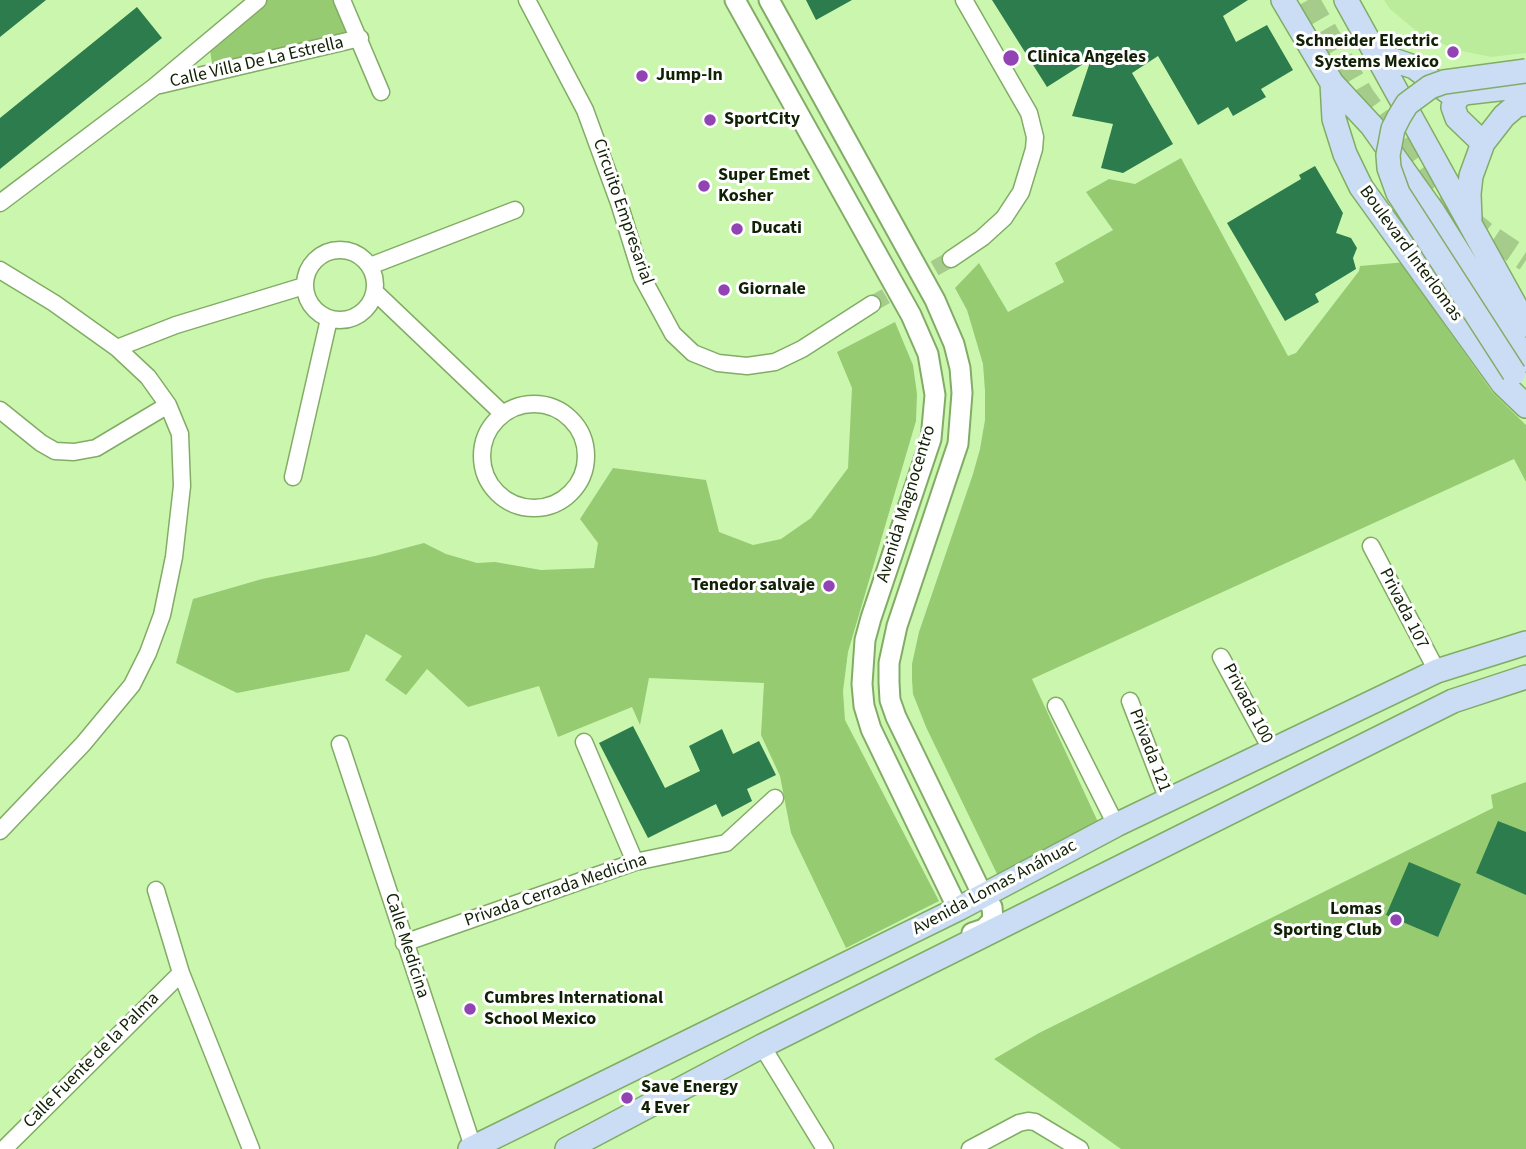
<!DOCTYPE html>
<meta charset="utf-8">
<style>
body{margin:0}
canvas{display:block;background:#caf7ad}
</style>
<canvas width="1526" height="1149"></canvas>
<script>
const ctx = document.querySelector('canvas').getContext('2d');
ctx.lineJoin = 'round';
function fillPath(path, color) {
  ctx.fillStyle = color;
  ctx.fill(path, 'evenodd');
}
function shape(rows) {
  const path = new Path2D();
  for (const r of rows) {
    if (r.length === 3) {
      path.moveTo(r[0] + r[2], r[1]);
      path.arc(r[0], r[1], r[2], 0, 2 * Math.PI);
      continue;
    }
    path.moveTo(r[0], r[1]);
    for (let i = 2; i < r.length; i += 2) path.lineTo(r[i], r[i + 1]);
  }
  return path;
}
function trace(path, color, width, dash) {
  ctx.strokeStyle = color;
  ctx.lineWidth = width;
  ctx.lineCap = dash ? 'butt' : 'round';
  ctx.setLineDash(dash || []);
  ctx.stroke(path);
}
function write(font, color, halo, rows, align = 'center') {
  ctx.font = font + ' "Source Sans 3",sans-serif';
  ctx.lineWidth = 6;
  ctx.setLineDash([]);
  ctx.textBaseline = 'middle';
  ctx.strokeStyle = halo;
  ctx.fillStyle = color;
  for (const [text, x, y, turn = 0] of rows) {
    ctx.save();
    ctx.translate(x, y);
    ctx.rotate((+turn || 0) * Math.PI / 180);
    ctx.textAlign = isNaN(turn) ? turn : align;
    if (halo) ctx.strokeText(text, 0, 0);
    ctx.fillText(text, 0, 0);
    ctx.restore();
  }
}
fillPath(shape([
 [1384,0,1526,0,1526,53,1491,57,1457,50,1420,34,1390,9]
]), '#bbec9c');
fillPath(shape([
 [259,0,342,0,360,38,213,71,209,42],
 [1181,158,1288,356,1296,353,1359,271,1360,266,1407,262,1444,324,1493,393,1526,425,1526,482,1514,459,1032,679,1098,822,998,876,926,727,913,694,912,680,912,664,919,632,973,474,980,449,985,420,985,391,983,364,967,310,955,288,979,263,1008,312,1064,282,1055,263,1113,230,1086,192,1109,179,1135,184],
 [895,322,913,365,917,394,916,421,848,652,843,691,845,720,939,901,846,948,791,833,780,776,761,735,764,683,649,678,640,725,632,707,558,737,539,686,468,707,427,669,406,695,385,680,402,656,366,634,349,671,237,693,176,663,193,599,262,579,375,556,424,543,446,554,477,563,495,562,541,570,594,568,598,543,580,519,613,468,706,480,719,532,753,545,781,539,811,518,848,468,852,388,837,352],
 [1526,782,1526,1149,1121,1149,994,1059,1039,1033,1493,808,1491,795]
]), '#96cb72');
fillPath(shape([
 [0,0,46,0,0,37],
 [806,0,852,0,816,20],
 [992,0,1248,0,1223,16,1236,42,1267,25,1293,70,1261,89,1266,97,1233,116,1228,107,1198,125,1158,56,1132,73,1173,144,1123,173,1101,168,1113,124,1072,116,1091,59,1047,87],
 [137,7,162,38,0,169,0,118],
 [1315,166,1343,213,1336,233,1351,238,1357,248,1353,258,1356,269,1315,294,1319,302,1285,321,1227,223,1301,179,1299,175],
 [633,726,665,788,700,771,689,746,722,729,733,754,759,741,776,775,747,789,752,801,722,817,716,804,648,838,599,743],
 [1498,821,1526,832,1526,895,1476,873],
 [1409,862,1461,884,1438,937,1386,915]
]), '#2d7c4d');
trace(shape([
 [872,304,951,259]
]), '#a5cc8b', 16, [16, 8]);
trace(shape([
 [1308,0,1363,96,1429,186,1485,233,1526,260]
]), '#a5cc8b', 23, [23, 11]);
const minor = shape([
 [342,0,381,92],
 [527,0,585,110,619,203,642,277,673,334,693,353,718,363,747,366,775,362,802,349,872,304],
 [160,85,360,38],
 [0,203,154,87,258,0],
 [340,285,35],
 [951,259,982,238,1004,218,1021,192,1034,149,1035,137,1029,113,964,0],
 [370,266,515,210],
 [0,270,54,303,117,348,148,377,168,405,180,434,182,486,174,557,162,615,148,653,132,685,83,744,0,831],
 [375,292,503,414],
 [117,348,176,325,304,286],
 [534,456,52],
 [0,410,41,443,55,451,74,452,96,448,168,405],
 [293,477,329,319],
 [1371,546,1437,671],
 [1221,657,1272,751],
 [1130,701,1168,800],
 [1056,706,1116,825],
 [584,742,635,862],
 [340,744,473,1147],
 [156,890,181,973,251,1149],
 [404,943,635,862,726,843,775,798],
 [762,1046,825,1149],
 [4,1149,181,973],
 [970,1149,1019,1123,1028,1121,1035,1122,1080,1149]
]);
const tertiary = shape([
 [735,0,911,315,928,354,935,395,931,439,871,618,865,640,862,684,864,706,871,729,958,909],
 [769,0,935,300,954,344,960,368,962,393,958,444,897,626,889,663,889,682,890,700,896,717,983,896,992,907,993,920,984,929,972,933]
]);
const secondary = shape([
 [1283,0,1332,83,1372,126,1434,213,1526,360],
 [1346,0,1526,325],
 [1375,54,1414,67,1451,94],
 [1332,83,1334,119,1345,154,1361,187,1503,384,1526,406],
 [1483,143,1457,118,1453,107,1457,98,1464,93,1526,86],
 [1470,219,1469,194,1471,176,1483,143,1504,116,1517,105,1526,104],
 [470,1149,958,909,1116,825,1437,671,1526,643],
 [567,1149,762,1046,1453,701,1526,677]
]);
trace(minor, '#82ac66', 19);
trace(tertiary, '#82ac66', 23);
trace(secondary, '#82ac66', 26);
trace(minor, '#fff', 16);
trace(tertiary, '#fff', 19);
trace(secondary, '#caddf4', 23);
const secondaryBridge = shape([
 [1514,373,1398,193,1389,168,1388,155,1393,129,1399,117,1407,104,1430,87,1444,82,1526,71]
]);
trace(secondaryBridge, '#82ac66', 26, []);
trace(secondaryBridge, '#caddf4', 23);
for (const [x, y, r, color] of [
 [1453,52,7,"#9244b5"],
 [1011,58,9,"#9244b5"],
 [642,76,7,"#9244b5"],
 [710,120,7,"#9244b5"],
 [704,186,7,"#9244b5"],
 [737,229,7,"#9244b5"],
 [724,290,7,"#9244b5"],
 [829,586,7,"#9244b5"],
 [1396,920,7,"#9244b5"],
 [470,1009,7,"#9244b5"],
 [627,1098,7,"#9244b5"]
]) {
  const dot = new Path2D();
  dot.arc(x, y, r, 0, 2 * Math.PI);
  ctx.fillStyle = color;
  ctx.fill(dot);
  trace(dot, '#fff', 2.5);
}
write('bold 18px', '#112105', '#fff', [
 ["Schneider Electric",1439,42,"right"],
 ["Systems Mexico",1439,63,"right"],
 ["Clinica Angeles",1027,58],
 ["Jump-In",656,76],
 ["SportCity",724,120],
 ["Super Emet",718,176],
 ["Kosher",718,197],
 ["Ducati",751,229],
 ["Giornale",738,290],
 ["Tenedor salvaje",815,586,"right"],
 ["Lomas",1382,910,"right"],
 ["Sporting Club",1382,931,"right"],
 ["Cumbres International",484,999],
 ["School Mexico",484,1020],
 ["Save Energy",641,1088],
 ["4 Ever",641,1109]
], 'left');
write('18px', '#112105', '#fff', [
 ["Calle Villa De La Estrella",257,63,-13],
 ["Circuito Empresarial",622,212,71],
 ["Boulevard Interlomas",1410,254,54],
 ["Avenida Magnocentro",907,504,-73],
 ["Privada 107",1403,609,63],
 ["Privada 100",1247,704,62],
 ["Privada 121",1149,751,69],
 ["Avenida Lomas Anáhuac",995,888,-28],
 ["Privada Cerrada Medicina",556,891,-19],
 ["Calle Medicina",406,946,72],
 ["Calle Fuente de la Palma",92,1061,-45]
]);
</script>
